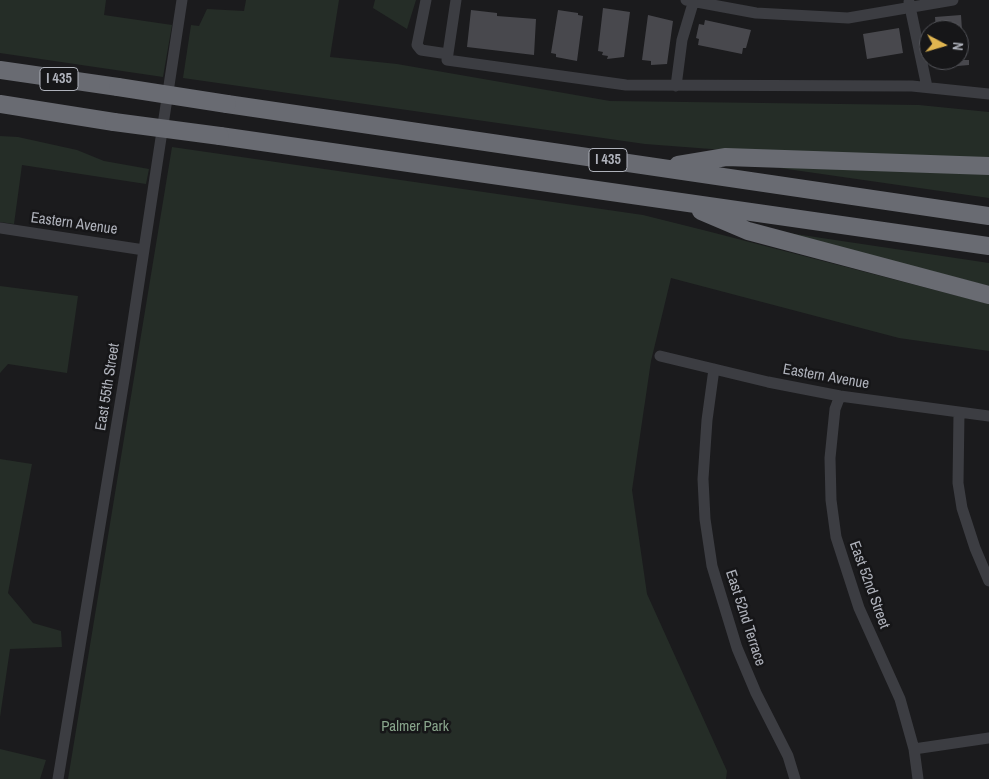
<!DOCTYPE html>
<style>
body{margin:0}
#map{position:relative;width:989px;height:779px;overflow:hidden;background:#1b1b1d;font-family:"Archivo Narrow",sans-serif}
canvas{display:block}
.north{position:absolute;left:919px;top:20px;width:50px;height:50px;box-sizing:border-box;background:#161618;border:1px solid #535459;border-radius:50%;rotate:96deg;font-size:14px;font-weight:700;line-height:20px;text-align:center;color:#afb2bb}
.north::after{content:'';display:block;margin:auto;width:18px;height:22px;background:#e0b550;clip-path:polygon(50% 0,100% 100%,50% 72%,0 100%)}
</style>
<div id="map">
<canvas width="989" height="779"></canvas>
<div class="north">N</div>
</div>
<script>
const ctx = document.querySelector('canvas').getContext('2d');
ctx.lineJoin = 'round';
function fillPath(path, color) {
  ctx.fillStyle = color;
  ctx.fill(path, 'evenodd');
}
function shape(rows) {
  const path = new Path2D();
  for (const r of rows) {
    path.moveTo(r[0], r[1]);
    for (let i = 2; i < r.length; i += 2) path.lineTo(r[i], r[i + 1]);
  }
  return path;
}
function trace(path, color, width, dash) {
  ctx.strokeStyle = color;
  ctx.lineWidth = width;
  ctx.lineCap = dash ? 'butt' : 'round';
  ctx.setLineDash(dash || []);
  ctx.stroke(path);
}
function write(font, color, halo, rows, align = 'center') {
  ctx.font = font + ' "Archivo Narrow",sans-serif';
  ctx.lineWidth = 5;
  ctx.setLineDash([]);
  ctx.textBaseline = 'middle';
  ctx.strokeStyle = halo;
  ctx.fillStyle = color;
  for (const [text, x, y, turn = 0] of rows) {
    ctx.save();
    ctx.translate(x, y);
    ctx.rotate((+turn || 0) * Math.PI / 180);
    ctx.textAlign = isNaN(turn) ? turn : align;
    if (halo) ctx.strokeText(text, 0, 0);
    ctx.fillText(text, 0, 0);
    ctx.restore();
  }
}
fillPath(shape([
 [0,0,106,0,104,15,172,25,163,77,0,53],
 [246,0,339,0,330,57,397,64,610,101,919,105,989,112,989,161,724,150,645,144,183,78,191,25,199,26,207,9,244,11],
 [375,0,416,0,407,29,373,8],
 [0,136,18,137,77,150,104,161,149,169,146,184,22,165,14,224,0,222],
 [172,147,643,215,707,231,989,304,989,351,899,338,671,278,651,361,632,490,647,594,727,771,726,779,68,779],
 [773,167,989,172,989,198],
 [775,231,989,263,989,286],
 [0,286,78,296,67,373,8,364,0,373],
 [0,459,32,464,8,593,33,623,61,631,62,647,10,649,0,717],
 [0,749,46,760,40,779,0,779]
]), '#252d27');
fillPath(shape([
 [603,8,630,12,624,57,607,59,608,56,602,55,603,52,598,51],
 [471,10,497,13,497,16,536,19,534,55,467,47],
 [558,10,578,13,578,15,583,16,577,61,556,57,556,54,551,53],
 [648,15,673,21,667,64,651,65,651,61,642,60],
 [961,15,962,30,936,30,935,17],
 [705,20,751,30,746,48,743,48,742,54,698,45,699,39,696,38,699,24,704,25],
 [899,28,903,53,867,59,863,34],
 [945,60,969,60,969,65,946,67]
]), '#48484d');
trace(shape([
 [426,0,417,45,421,50,448,54],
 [456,0,447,60,626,85,912,86,989,94],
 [686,0,756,13,848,18,953,0],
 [909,2,927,87],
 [676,86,682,40,694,0],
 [0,228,144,250],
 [660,356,768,382,840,396,989,416],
 [714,369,707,420,703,479,705,519,712,566,737,648,756,693,788,756,795,779],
 [840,396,835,409,830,458,831,500,836,537,859,608,900,699,914,749,918,779],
 [959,413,958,483,962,508,975,548,989,581],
 [914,749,989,738],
 [58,779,126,368,182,0]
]), '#3c3d42', 11);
trace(shape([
 [0,70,118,87],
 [0,104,114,122],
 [227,104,989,216],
 [220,136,989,246],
 [678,165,726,157,989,166],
 [701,211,748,231,989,295]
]), '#696b72', 18);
trace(shape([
 [118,87,227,104],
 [114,122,220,136]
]), '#696b72', 18);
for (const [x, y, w] of [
 [59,79,38],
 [608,160,38]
]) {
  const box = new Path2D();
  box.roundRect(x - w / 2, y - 11.5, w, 23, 4);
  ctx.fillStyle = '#161618';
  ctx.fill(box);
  trace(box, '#afb2bb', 1);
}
write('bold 14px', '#afb2bb', null, [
 ["I 435",59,79],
 ["I 435",608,160]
]);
write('15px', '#afb2bb', '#161618', [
 ["Eastern Avenue",74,224,8],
 ["Eastern Avenue",826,377,10],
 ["East 55th Street",108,387,-81],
 ["East 52nd Street",869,585,70],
 ["East 52nd Terrace",745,618,72]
]);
write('15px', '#88a48b', '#161618', [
 ["Palmer Park",415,727]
]);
</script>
